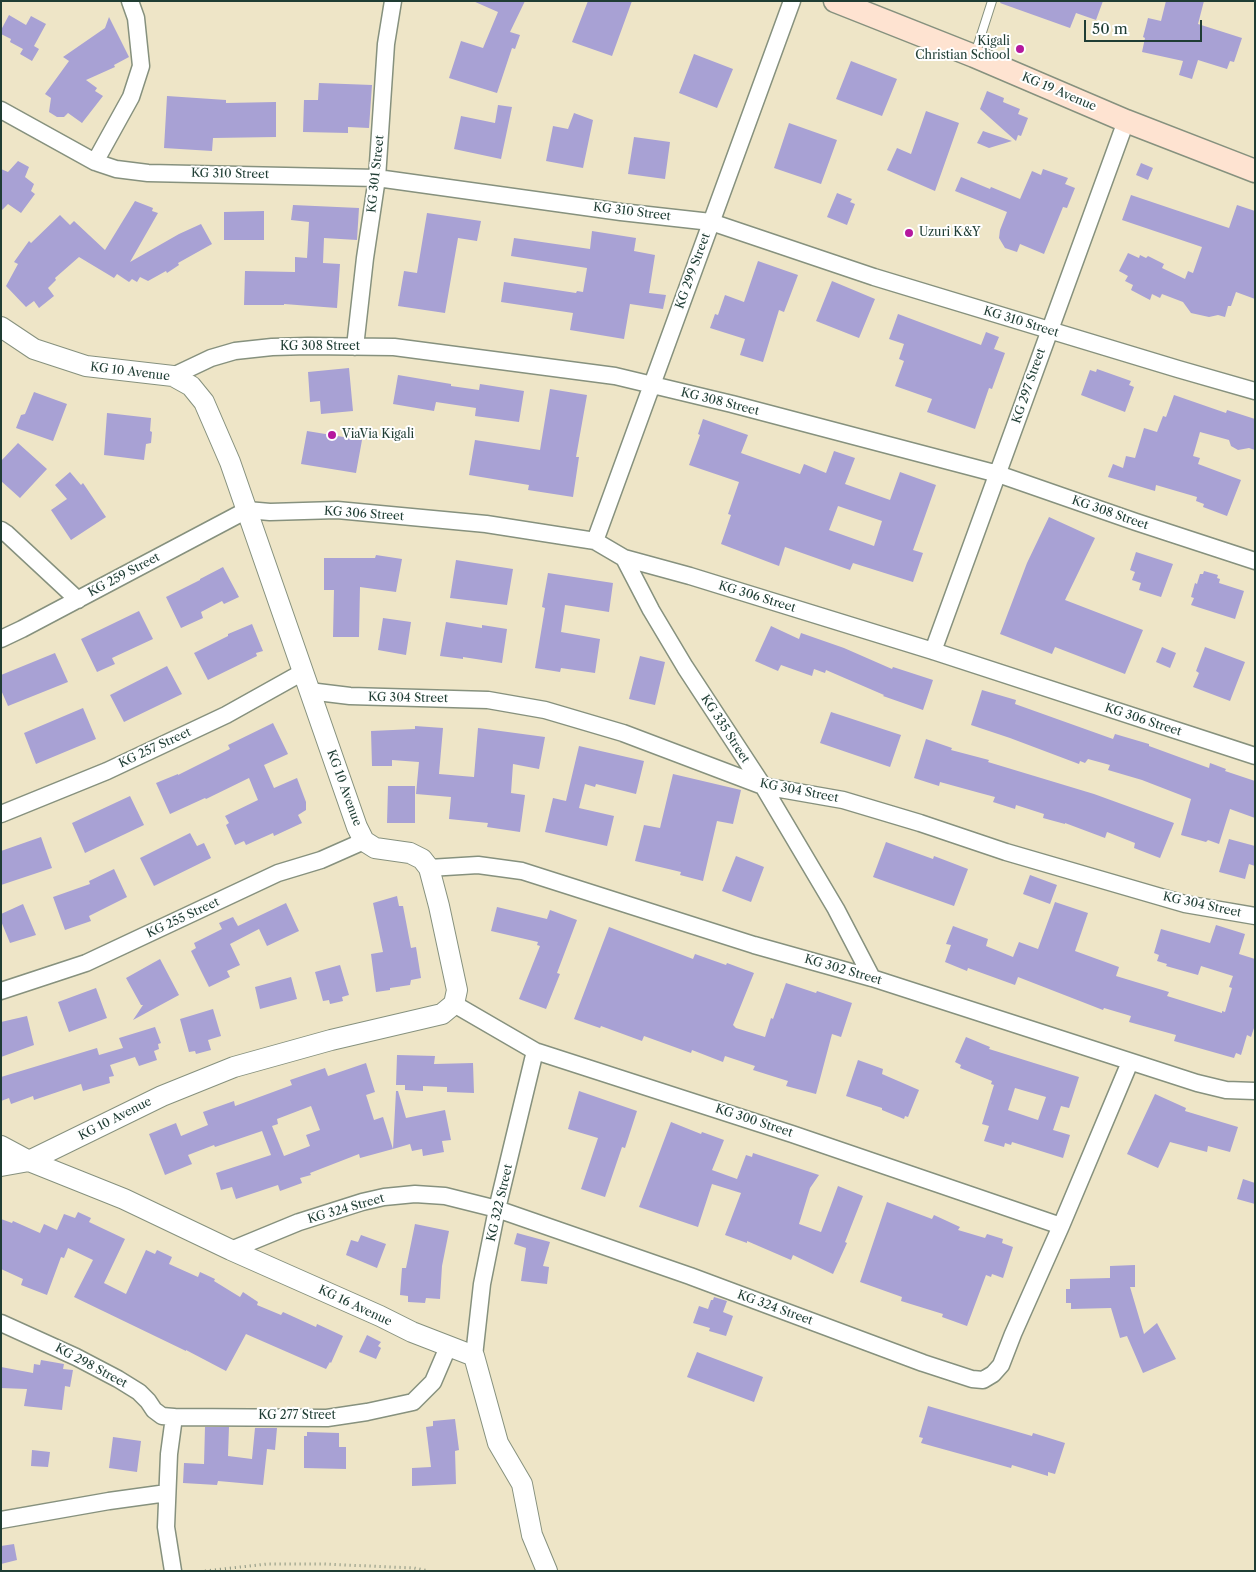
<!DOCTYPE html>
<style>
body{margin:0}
#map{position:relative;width:1256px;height:1572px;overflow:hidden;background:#eee5c7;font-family:"Libre Caslon Text",serif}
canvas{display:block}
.frame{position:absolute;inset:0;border:2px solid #1f3d34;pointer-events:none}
.scale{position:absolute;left:1084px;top:20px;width:118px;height:22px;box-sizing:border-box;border:2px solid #1f3d34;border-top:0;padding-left:6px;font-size:15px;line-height:18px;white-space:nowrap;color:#1f3d34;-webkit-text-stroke:4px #fff;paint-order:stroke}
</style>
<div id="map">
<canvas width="1256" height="1572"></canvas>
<div class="frame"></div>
<div class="scale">50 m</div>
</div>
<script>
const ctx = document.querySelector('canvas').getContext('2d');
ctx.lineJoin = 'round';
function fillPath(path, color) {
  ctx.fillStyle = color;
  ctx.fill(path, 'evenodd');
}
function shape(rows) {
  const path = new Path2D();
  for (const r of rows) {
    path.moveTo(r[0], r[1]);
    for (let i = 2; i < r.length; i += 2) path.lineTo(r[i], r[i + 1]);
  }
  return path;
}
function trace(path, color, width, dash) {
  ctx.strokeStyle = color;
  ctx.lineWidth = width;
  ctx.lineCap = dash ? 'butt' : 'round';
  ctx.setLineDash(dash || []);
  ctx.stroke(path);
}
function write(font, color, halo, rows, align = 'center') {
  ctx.font = font + ' "Libre Caslon Text",serif';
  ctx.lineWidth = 4;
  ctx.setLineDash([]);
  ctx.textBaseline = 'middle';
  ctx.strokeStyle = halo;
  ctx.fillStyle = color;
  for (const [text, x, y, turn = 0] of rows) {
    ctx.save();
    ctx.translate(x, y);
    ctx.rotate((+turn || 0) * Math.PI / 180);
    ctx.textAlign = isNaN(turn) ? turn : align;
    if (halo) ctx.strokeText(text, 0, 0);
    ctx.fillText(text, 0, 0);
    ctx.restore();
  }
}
fillPath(shape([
 [473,1,525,1,510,32,520,35,515,49,512,48,497,93,449,78,461,41,483,48,498,12],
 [588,1,632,1,612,56,572,42],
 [1001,1,1103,1,1096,20,1076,13,1070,28,1000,3],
 [1166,1,1204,1,1198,24,1242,38,1234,62,1230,61,1227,69,1198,60,1192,79,1179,75,1183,61,1142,52,1145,38,1143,37,1148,18,1161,21],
 [9,15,26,25,31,16,46,24,34,46,39,49,32,61,20,54,23,49,10,42,11,39,1,34,1,30],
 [109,17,129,57,114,65,115,67,86,80,97,88,95,91,103,96,82,123,68,113,64,117,57,117,49,112,51,98,45,94,69,61,63,57,105,28],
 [694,54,733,69,717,108,679,93],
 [851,61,897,79,882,116,836,99],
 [319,83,372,85,369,128,348,127,348,133,303,132,304,100,318,100],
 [987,91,1004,98,1003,102,1020,109,1018,114,1028,118,1021,136,1018,135,1016,141,980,109],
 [167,96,226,100,226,103,276,102,276,137,213,138,212,151,164,148],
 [498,105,512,107,501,159,454,149,461,116,495,123],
 [926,111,959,123,935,191,887,170,897,148,911,154],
 [574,113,593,120,583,168,546,161,553,126,568,129],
 [789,123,837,140,821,184,774,168],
 [983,131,1012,141,989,148,977,143],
 [634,137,670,142,665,179,628,174],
 [18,161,29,167,25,177,34,184,31,191,35,194,21,213,8,204,1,211,1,169,8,172],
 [1141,163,1153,168,1148,180,1136,175],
 [1043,169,1068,178,1065,184,1075,188,1067,208,1063,207,1044,254,1020,244,1017,252,1005,248,999,238,1000,230,1007,212,955,191,961,177,990,189,991,187,1020,199,1032,171,1041,175],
 [837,193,852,199,850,202,855,204,847,225,827,217],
 [1131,195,1229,228,1237,205,1255,211,1255,299,1236,292,1231,306,1228,306,1225,317,1218,315,1209,317,1191,313,1183,302,1162,294,1160,298,1152,294,1150,300,1131,290,1133,285,1125,281,1128,276,1119,271,1128,253,1139,258,1140,255,1146,258,1148,256,1164,264,1162,268,1185,279,1188,271,1193,273,1202,247,1122,220],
 [135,201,153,208,152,211,158,213,130,262,179,234,201,224,212,244,178,263,179,265,167,273,166,271,148,281,140,277,137,282,132,279,129,282,117,274,114,278,79,257,55,278,56,280,48,288,54,296,39,308,34,301,26,307,6,286,18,264,14,262,29,241,31,243,60,215,70,225,74,221,105,250],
 [293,205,359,208,357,240,324,238,323,263,340,264,337,308,284,304,284,305,244,305,245,271,295,272,295,257,307,258,309,222,291,220],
 [264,211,264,240,224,240,224,212],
 [427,213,481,221,477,241,458,238,445,313,398,306,404,271,417,273],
 [592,231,636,238,634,251,655,255,649,293,666,295,663,309,630,304,624,339,570,330,573,313,501,302,504,282,576,293,577,291,583,292,587,268,511,256,514,238,590,249],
 [758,261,798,275,784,312,779,310,763,362,740,355,745,339,710,328,715,314,718,315,725,295,744,302],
 [832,281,875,299,859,338,816,321],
 [898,314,981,345,986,332,999,337,994,349,1005,353,992,389,989,388,975,429,927,412,932,399,895,386,904,361,899,359,904,344,889,339],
 [349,368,353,411,321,414,320,401,310,402,308,372],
 [1097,369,1131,381,1129,385,1134,387,1125,412,1081,395,1090,370,1096,372],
 [398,375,451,384,451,386,479,390,480,384,524,391,519,422,475,416,476,408,436,402,434,411,393,404],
 [550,389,587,395,576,457,579,457,573,497,528,490,529,485,469,475,475,440,540,450],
 [34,392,67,404,53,441,16,428,21,415,25,414],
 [1174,395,1226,413,1227,410,1255,419,1255,450,1249,448,1238,450,1231,446,1229,440,1200,432,1193,456,1200,458,1198,464,1241,480,1227,516,1203,507,1204,504,1196,501,1197,497,1156,485,1155,491,1108,477,1113,464,1123,468,1126,456,1135,458,1144,428,1157,432,1163,416,1166,417],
 [107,413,151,418,150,431,152,432,151,443,146,444,144,460,104,455],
 [703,419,748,435,741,453,800,474,804,464,826,473,834,451,855,458,845,484,890,500,900,472,936,485,913,550,923,553,913,582,853,563,850,570,785,547,779,566,721,544,731,515,728,514,739,482,689,465,700,435,698,434],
 [838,506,882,521,874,546,829,530],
 [307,431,362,440,356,473,301,464],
 [18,443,47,469,20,498,1,481,1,461],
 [70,472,81,485,83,483,106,517,71,540,51,510,67,499,55,485],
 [1049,517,1095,538,1065,600,1143,630,1125,674,1055,647,1052,654,1000,634,1027,563],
 [1136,552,1173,564,1161,597,1139,590,1141,583,1132,580,1135,572,1130,570],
 [376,555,402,559,396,592,360,587,359,637,333,637,334,590,324,590,324,558,375,558],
 [456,560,513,569,507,605,450,598],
 [223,567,239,597,224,604,222,601,201,612,203,618,181,628,166,597,200,580,200,579],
 [1204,571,1218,575,1217,578,1220,579,1219,583,1244,591,1235,619,1191,605,1194,598,1191,597,1195,583,1197,584,1200,574,1203,574],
 [548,573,613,583,609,612,565,605,561,632,600,639,595,673,561,668,560,672,535,668,545,608,542,607],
 [139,611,153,639,112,658,115,664,97,672,81,639],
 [383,618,411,622,406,655,378,650],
 [446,622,482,628,482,625,507,629,502,663,463,657,463,659,440,656],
 [252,624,263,651,256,653,257,656,208,680,194,653,228,636,228,634],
 [771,626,799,639,801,633,844,648,892,669,893,667,933,680,923,710,883,696,884,695,826,670,825,673,814,669,812,676,781,665,778,671,755,661],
 [1162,647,1176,653,1170,668,1156,662],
 [1205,647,1245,662,1230,701,1193,687,1199,673,1196,671],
 [55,653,68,682,8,706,1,690,1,675],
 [640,656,665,662,655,705,629,699],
 [167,666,182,694,124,722,110,695],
 [982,690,1016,700,1015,704,1113,739,1115,734,1149,744,1149,746,1209,768,1210,763,1226,769,1225,771,1255,781,1255,818,1230,809,1219,844,1208,840,1206,842,1181,835,1191,799,1142,780,1108,770,1110,765,1088,759,1085,763,1080,761,1079,764,1010,738,971,725],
 [83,708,96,739,36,764,24,733],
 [831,712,901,735,890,767,820,743],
 [273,723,288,754,264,765,274,788,297,778,306,802,306,810,298,815,302,823,274,836,273,833,246,845,244,841,235,845,226,825,229,823,225,816,258,800,249,778,206,799,205,798,170,814,156,783,178,774,178,775,230,749,228,745],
 [415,726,443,728,439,774,474,777,478,728,545,737,539,769,513,764,511,793,525,795,520,832,487,827,488,823,449,819,451,797,416,794,419,762,392,760,392,766,372,766,371,731,415,729],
 [926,739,952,748,951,750,989,760,988,762,1094,794,1174,823,1160,858,1134,848,1135,843,1107,832,1105,838,1065,823,1065,824,1043,818,1044,814,1016,805,1015,809,993,802,995,797,980,793,940,782,939,786,914,778],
 [579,746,644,761,636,794,596,784,595,787,585,784,579,808,614,816,607,846,545,832,553,798,566,801],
 [673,774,741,790,733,824,717,821,703,881,680,875,681,872,635,861,644,825,660,828],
 [388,786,415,786,415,823,387,823],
 [130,796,144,825,85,853,72,823],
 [190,833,197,846,204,843,211,858,154,886,140,858],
 [41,837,52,868,1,885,1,851],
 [1229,839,1255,846,1255,866,1249,864,1245,879,1219,872],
 [886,842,933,859,934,856,968,869,954,906,873,877],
 [736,856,764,867,751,902,722,891],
 [114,869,127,897,89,916,91,921,65,930,53,897,90,884,89,881],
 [1030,875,1057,885,1050,904,1023,894],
 [397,896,399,906,403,906,411,948,416,947,421,978,411,980,410,985,390,988,390,990,376,992,371,954,383,952,373,903],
 [1055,902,1088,913,1075,951,1119,967,1116,976,1169,992,1167,996,1222,1013,1222,1011,1225,1012,1232,988,1229,987,1233,976,1201,966,1198,975,1166,966,1167,964,1157,961,1159,955,1154,953,1161,929,1210,943,1216,925,1245,934,1239,954,1255,959,1255,1025,1251,1037,1247,1035,1241,1055,1236,1053,1234,1058,1174,1041,1176,1035,1129,1022,1131,1016,1104,1008,1103,1010,1018,977,1015,985,968,968,967,971,945,962,951,945,946,944,953,926,988,939,986,946,1013,957,1019,942,1038,949],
 [286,903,299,931,267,946,259,929,230,944,240,965,227,971,230,977,209,987,191,951,196,948,194,943,222,929,219,923,233,917,238,926],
 [23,904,36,935,10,943,1,921,1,914],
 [497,907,547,919,550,910,577,920,557,973,560,974,546,1009,519,999,540,946,537,945,538,942,491,931],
 [609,927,693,959,695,954,726,965,727,963,754,973,733,1025,736,1028,765,1037,771,1018,773,1019,786,983,816,993,817,991,852,1003,841,1037,832,1034,816,1094,786,1086,788,1081,753,1070,755,1066,725,1056,723,1062,692,1050,691,1053,644,1036,642,1041,601,1026,600,1028,574,1019],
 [160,959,179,995,133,1020,143,1005,141,1005,126,978],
 [340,965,349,995,342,997,343,1001,330,1004,329,1000,323,1001,315,972],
 [291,977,297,999,260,1009,255,987],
 [96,988,107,1018,69,1032,58,1002],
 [213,1009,221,1036,208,1040,211,1050,196,1054,195,1051,189,1052,180,1019],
 [27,1016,34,1045,1,1057,1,1022],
 [155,1027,161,1043,158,1044,159,1049,154,1051,157,1060,139,1066,135,1057,110,1065,114,1076,109,1077,110,1083,83,1091,81,1084,34,1100,33,1096,11,1104,9,1098,1,1101,1,1077,97,1048,99,1055,123,1048,119,1038],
 [966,1037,990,1047,989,1049,1079,1077,1069,1108,1061,1106,1053,1130,1070,1135,1063,1158,1012,1142,1011,1145,1005,1143,1004,1147,984,1141,989,1126,982,1124,994,1085,991,1084,992,1081,960,1068,961,1065,955,1062],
 [1015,1088,1046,1097,1038,1120,1008,1110],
 [397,1055,435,1056,434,1064,473,1063,474,1093,447,1092,447,1087,423,1086,423,1091,405,1090,405,1085,396,1085],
 [858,1060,883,1069,882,1074,919,1090,908,1117,905,1116,904,1119,882,1110,882,1108,846,1096],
 [366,1063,375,1092,366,1095,374,1120,383,1117,393,1149,360,1158,359,1154,310,1173,311,1175,300,1178,302,1183,280,1191,278,1185,236,1199,232,1187,221,1190,216,1173,271,1155,262,1131,215,1147,214,1145,188,1155,192,1164,165,1175,149,1134,176,1123,181,1136,208,1125,203,1112,234,1101,235,1106,292,1085,290,1080,325,1068,328,1076],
 [311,1106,320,1130,306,1135,310,1146,284,1156,272,1126,278,1124,277,1119],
 [396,1091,398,1091,406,1118,445,1110,451,1140,442,1141,444,1152,423,1156,422,1149,412,1151,410,1144,393,1149],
 [579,1091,637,1111,625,1148,622,1147,605,1197,581,1189,598,1138,568,1129],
 [1155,1094,1186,1108,1185,1111,1238,1127,1230,1152,1208,1146,1207,1152,1170,1142,1158,1168,1127,1154],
 [671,1122,701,1134,702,1132,724,1140,712,1170,737,1179,746,1155,752,1157,753,1153,819,1175,810,1188,799,1224,821,1232,838,1186,863,1196,845,1242,847,1243,833,1274,793,1255,791,1260,747,1241,747,1243,725,1235,741,1193,712,1184,698,1227,639,1207],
 [1243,1179,1255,1183,1255,1204,1237,1199],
 [887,1202,932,1219,934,1215,960,1227,958,1230,985,1238,987,1234,1003,1239,1002,1243,1013,1247,1003,1278,992,1274,991,1277,986,1275,967,1326,942,1317,943,1314,901,1301,902,1297,860,1282],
 [78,1212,91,1218,89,1222,125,1239,104,1283,126,1294,146,1250,155,1254,157,1250,172,1257,169,1264,198,1277,200,1272,215,1279,214,1281,240,1297,243,1292,258,1302,257,1305,281,1315,283,1312,316,1327,317,1324,343,1336,331,1363,330,1362,326,1369,246,1334,226,1371,186,1350,186,1351,74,1297,93,1260,68,1248,64,1258,61,1257,47,1295,21,1285,23,1279,1,1269,1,1219,12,1223,13,1221,40,1233,44,1224,57,1230,64,1214,75,1218],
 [415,1224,449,1231,442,1266,440,1299,426,1298,425,1303,408,1302,408,1296,400,1295,402,1268,406,1268],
 [517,1233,550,1242,543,1266,549,1267,547,1284,521,1281,526,1248,514,1244],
 [361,1235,386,1244,377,1268,346,1255,351,1240,358,1242],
 [1135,1265,1135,1287,1130,1287,1144,1334,1157,1323,1176,1359,1143,1373,1127,1336,1120,1338,1111,1308,1071,1309,1071,1303,1066,1303,1066,1289,1070,1289,1070,1279,1110,1278,1110,1266],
 [714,1297,727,1301,723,1312,733,1316,726,1336,709,1331,710,1328,693,1323,699,1306,708,1309,711,1300,713,1300],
 [367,1335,381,1342,378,1346,381,1348,376,1359,359,1352],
 [697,1352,763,1377,754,1402,687,1377],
 [41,1360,64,1364,63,1369,73,1370,70,1387,65,1386,62,1410,24,1406,27,1389,1,1388,1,1367,33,1373,34,1364,40,1365],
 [928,1406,1032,1436,1033,1433,1065,1443,1055,1474,1048,1472,1048,1476,1012,1465,1011,1468,921,1443,923,1438,919,1437],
 [455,1419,459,1450,455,1451,456,1484,412,1486,412,1468,431,1467,426,1427,433,1426,433,1421],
 [205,1427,229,1427,228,1456,252,1459,255,1428,277,1428,275,1450,267,1449,263,1485,218,1481,217,1485,183,1483,184,1463,204,1464],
 [307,1432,339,1433,339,1447,346,1447,346,1469,304,1468,304,1436,307,1436],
 [113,1437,141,1441,137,1472,109,1468],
 [32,1450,50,1452,48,1467,31,1466],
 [14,1544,17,1560,1,1564,1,1546]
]), '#a8a1d4');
const service = shape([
 [975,54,992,1]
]);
const minor = shape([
 [1,110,95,162,116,169,148,173,377,178,621,212,711,222,874,277,1178,369,1255,391],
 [95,162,131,97,141,66,136,18,130,1],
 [355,347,365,258,377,178,386,44,393,1],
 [173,376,211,358,235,351,272,347,308,346,394,347,615,376,732,404,998,474,1136,522,1255,561],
 [1,530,7,534,78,600],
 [595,541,792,1],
 [624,558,651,610,685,667,763,786,836,909,872,978],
 [1,639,22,629,247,510,270,512,337,510,486,524,595,541,624,558,690,576,933,651,1255,756],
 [933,651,1126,121],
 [309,691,350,696,488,700,545,710,623,733,763,786,843,800,920,823,1006,852,1185,904,1255,916],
 [1,814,107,771,226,715,303,672],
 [429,868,478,865,522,871,754,945,872,978,1197,1083,1226,1090,1255,1091],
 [1,991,86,963,278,873,321,860,364,841],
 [454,1004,535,1051,792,1134,1061,1226],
 [231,1250,299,1222,362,1202,384,1197,415,1194,445,1196,497,1209,690,1276,923,1363,972,1379,983,1380,993,1374,1001,1365,1013,1334,1061,1226,1130,1062],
 [1,1323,76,1357,118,1379,139,1392,148,1401,154,1410,162,1416,174,1417,327,1418,367,1412,413,1402,433,1382,448,1347],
 [474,1356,482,1284,497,1209,535,1051],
 [1,1520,109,1501,167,1493],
 [173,1571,166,1527,169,1454,174,1417]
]);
const tertiary = shape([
 [1,327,34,349,86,366,173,376,191,386,204,402,230,462,357,827,364,841,375,848,410,853,422,859,429,868,439,906,457,990,454,1004,442,1014,331,1040,234,1067,162,1096,29,1161,1,1166],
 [1,1146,29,1161,124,1199,231,1250,380,1316,412,1332,474,1356,498,1443,522,1484,532,1535,547,1571]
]);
const secondary = shape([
 [835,1,974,56,1126,121,1255,171]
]);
trace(service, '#86917e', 10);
trace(minor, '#86917e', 19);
trace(tertiary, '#86917e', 22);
trace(secondary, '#86917e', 25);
trace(shape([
 [205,1571,267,1564,323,1564,414,1568,429,1571]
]), '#86917e', 3, [1, 4]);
trace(service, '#fff', 8);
trace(minor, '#fff', 16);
trace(tertiary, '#fff', 20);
trace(secondary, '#fee3d1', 22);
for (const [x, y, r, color] of [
 [1020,49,5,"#b5179e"],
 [909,233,5,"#b5179e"],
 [332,435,5,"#b5179e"]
]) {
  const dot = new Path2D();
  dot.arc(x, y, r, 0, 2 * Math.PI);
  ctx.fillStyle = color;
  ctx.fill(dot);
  trace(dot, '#fff', 2);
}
write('12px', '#1f3d34', '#fff', [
 ["Kigali",1010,42,"right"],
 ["Christian School",1010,56,"right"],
 ["Uzuri K&Y",919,233],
 ["ViaVia Kigali",342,435]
], 'left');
write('12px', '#1f3d34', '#fff', [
 ["KG 19 Avenue",1059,92,23],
 ["KG 310 Street",230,174,1],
 ["KG 301 Street",376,174,-84],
 ["KG 310 Street",632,212,7],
 ["KG 299 Street",693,271,-70],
 ["KG 310 Street",1021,322,17],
 ["KG 308 Street",320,347],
 ["KG 10 Avenue",130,372,7],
 ["KG 297 Street",1029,386,-71],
 ["KG 308 Street",720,402,14],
 ["KG 308 Street",1110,513,19],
 ["KG 306 Street",364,514,4],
 ["KG 259 Street",124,575,-28],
 ["KG 306 Street",757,597,17],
 ["KG 304 Street",408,698,1],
 ["KG 306 Street",1143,720,18],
 ["KG 335 Street",725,729,57],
 ["KG 257 Street",155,748,-25],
 ["KG 10 Avenue",344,788,70],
 ["KG 304 Street",799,791,11],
 ["KG 304 Street",1202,905,12],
 ["KG 255 Street",183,918,-25],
 ["KG 302 Street",843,970,16],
 ["KG 10 Avenue",115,1119,-27],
 ["KG 300 Street",754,1121,18],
 ["KG 322 Street",500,1203,-77],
 ["KG 324 Street",346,1209,-16],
 ["KG 16 Avenue",355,1306,25],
 ["KG 324 Street",775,1308,20],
 ["KG 298 Street",91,1366,28],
 ["KG 277 Street",297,1416]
]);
</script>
